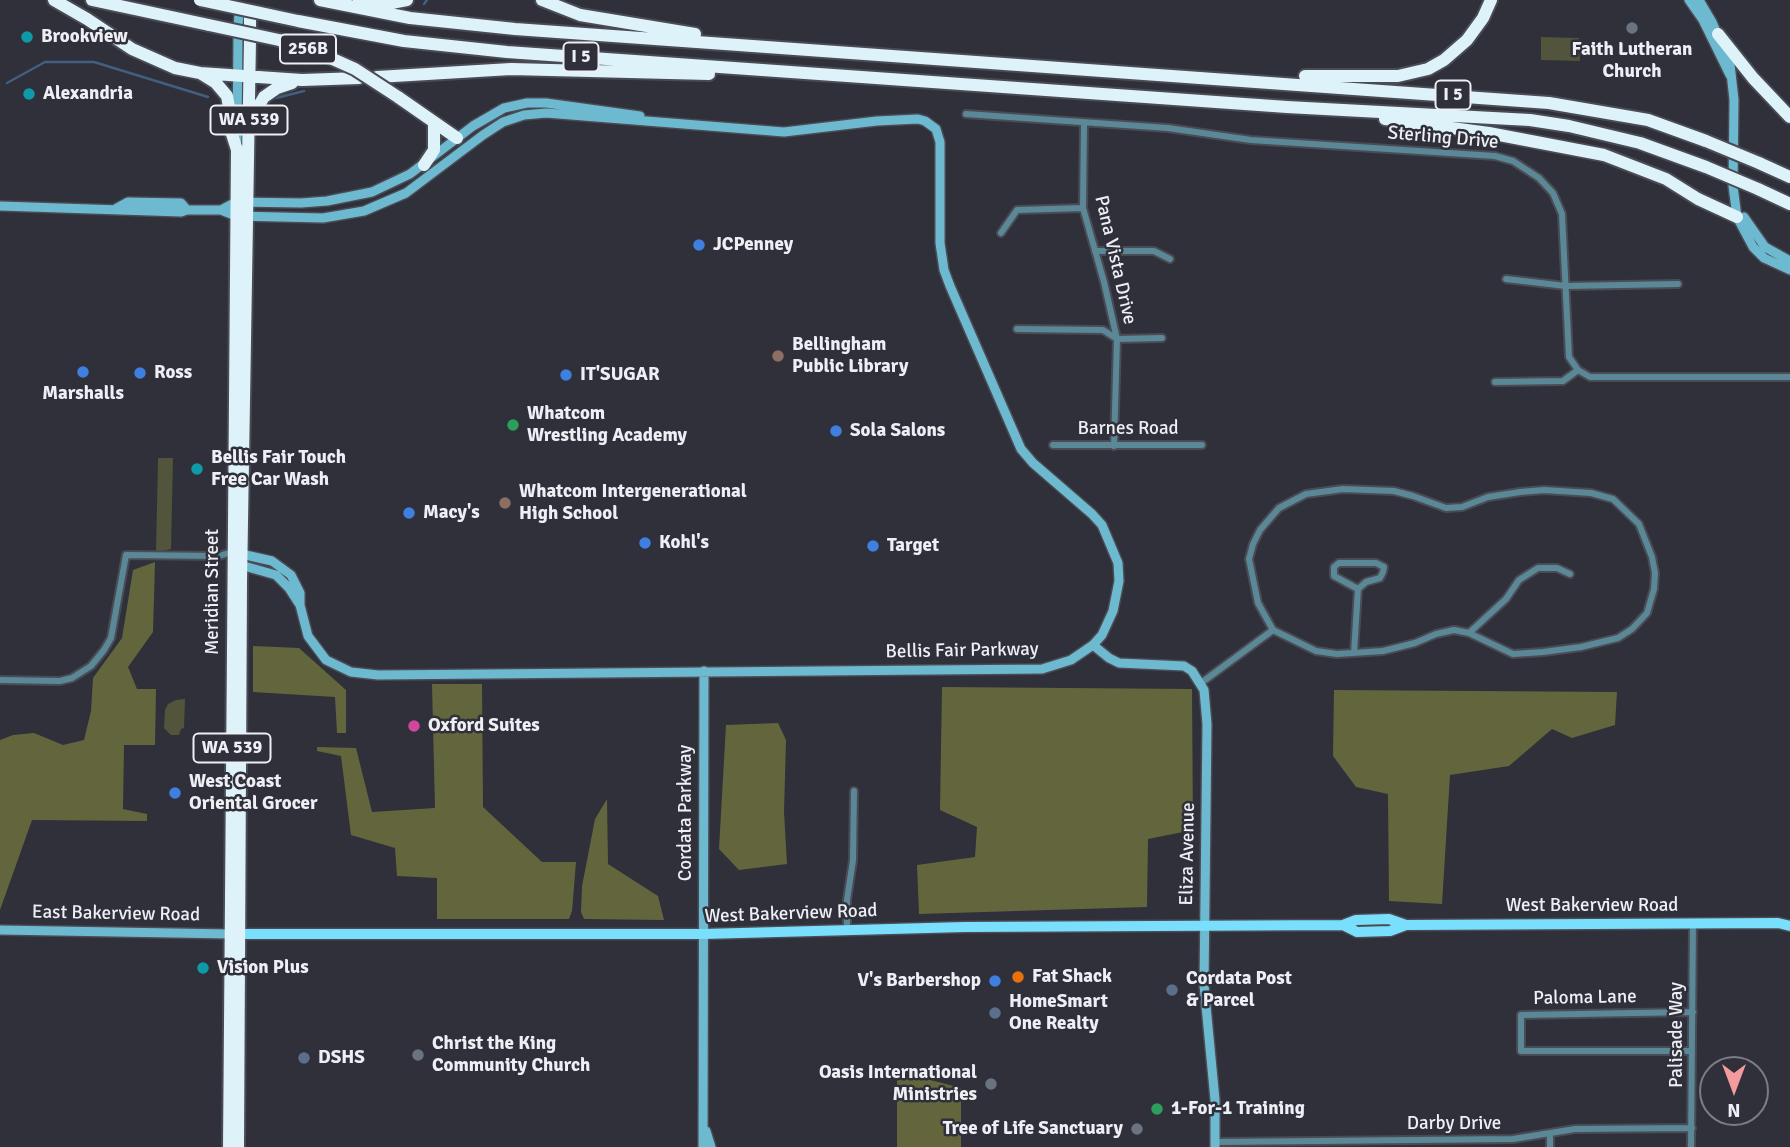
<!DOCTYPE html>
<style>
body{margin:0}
#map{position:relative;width:1790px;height:1147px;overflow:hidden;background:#2f303a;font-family:Signika,sans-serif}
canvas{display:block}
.north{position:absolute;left:1699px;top:1056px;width:70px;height:70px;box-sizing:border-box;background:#2f303a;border:2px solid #7b7c85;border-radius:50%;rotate:180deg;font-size:19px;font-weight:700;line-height:28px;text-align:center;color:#eeeff5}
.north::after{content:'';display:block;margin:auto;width:24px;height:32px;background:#f49b9f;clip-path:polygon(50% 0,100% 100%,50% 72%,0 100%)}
</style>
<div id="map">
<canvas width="1790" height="1147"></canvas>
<div class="north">N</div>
</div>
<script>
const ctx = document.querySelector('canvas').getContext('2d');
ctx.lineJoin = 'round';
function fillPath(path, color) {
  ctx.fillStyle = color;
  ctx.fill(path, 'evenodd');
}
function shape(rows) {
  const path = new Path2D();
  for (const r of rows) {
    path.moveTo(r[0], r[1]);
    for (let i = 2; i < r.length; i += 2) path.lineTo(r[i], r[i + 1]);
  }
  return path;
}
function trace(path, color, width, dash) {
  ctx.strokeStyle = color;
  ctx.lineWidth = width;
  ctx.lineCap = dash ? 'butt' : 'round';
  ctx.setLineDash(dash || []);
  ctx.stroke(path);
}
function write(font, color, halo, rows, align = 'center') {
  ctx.font = font + ' Signika,sans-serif';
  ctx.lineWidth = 5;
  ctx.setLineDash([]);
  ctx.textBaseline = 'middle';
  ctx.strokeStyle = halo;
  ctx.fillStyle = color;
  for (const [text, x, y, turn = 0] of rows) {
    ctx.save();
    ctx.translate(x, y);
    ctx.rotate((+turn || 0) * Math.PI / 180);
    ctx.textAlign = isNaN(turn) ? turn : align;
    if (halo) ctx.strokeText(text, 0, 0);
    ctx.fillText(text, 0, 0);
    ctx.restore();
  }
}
fillPath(shape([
 [1541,37,1579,38,1580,61,1541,60],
 [158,458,173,458,171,549,162,551,156,551],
 [185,699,184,728,181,729,179,735,171,735,164,728,165,710,168,704,176,700]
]), '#52543c');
fillPath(shape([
 [155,562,153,632,128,667,137,689,156,689,155,745,124,745,123,809,147,814,147,821,32,820,0,910,0,740,13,735,34,733,63,745,84,740,91,711,93,678,122,638,133,570],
 [253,646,299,648,346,690,346,733,337,733,335,697,253,692],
 [432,684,482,684,483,807,542,862,576,862,572,911,569,919,437,919,437,878,397,876,395,848,351,835,341,756,317,751,317,747,356,748,372,812,435,808],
 [942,687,1192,689,1193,830,1148,839,1147,907,919,914,917,865,975,857,977,827,940,810],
 [1334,690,1617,692,1615,725,1572,738,1552,729,1509,766,1450,775,1442,904,1389,901,1388,794,1356,787,1333,756],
 [778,723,786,740,784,812,787,864,739,870,719,849,726,725],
 [607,799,608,864,658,896,664,920,584,919,581,912,582,886,595,819],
 [897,1071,961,1088,961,1147,897,1147]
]), '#63663c');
trace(shape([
 [424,4,427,0],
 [7,83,45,62,94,62,208,97],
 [276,98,304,91]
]), '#445e7e', 2.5);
const street = shape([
 [966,114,1168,128,1251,140,1495,156,1513,161,1539,178,1553,193,1562,214,1569,357,1578,370,1590,377,1790,377],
 [1084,123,1083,208,1104,282,1117,339,1114,446],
 [1001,233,1017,210,1083,208],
 [1095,251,1154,251,1170,259],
 [1506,279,1566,286,1678,284],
 [1017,329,1103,330,1117,339,1162,338],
 [1495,382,1563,381,1578,370],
 [1053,445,1202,445],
 [1343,489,1394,491,1413,496,1446,508,1462,507,1488,497,1520,492,1544,490,1591,493,1613,499,1639,524,1652,557,1655,573,1654,589,1647,613,1632,629,1618,638,1581,647,1543,652,1513,654,1469,633,1454,630,1436,634,1415,643,1383,651,1337,654,1316,651,1273,630,1258,603,1249,559,1253,544,1260,530,1279,508,1306,494,1343,489],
 [1339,563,1376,563,1384,567,1383,572,1380,578,1366,582,1358,589,1334,576,1334,567,1339,563],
 [1469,633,1506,599,1519,580,1538,568,1557,568,1570,574],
 [1354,653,1358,589],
 [0,680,60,681,72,678,91,666,104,650,111,638,126,555,219,556,232,552],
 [1201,683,1273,630],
 [847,929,847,900,853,860,854,791],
 [1692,1051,1521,1051,1521,1015,1693,1012],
 [1550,1134,1550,1147],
 [1216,1142,1513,1139,1575,1129,1692,1128],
 [1691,1147,1693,923]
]);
const secondary = shape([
 [1689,0,1703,20,1730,75],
 [1699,0,1712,22,1730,64,1734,100,1733,186,1737,217,1753,247,1764,258,1790,270],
 [238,26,239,15],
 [237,141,238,36],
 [0,206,181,212,187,210,221,210,236,216,323,218,364,211,406,193,483,135,503,122,524,115,546,113,784,132,877,121,918,119,925,121,936,129,940,142,940,243,944,270,950,286,1021,449,1033,463,1092,514,1102,525,1118,563,1119,581,1113,611,1102,635,1093,645,1071,660,1042,669,378,675,351,672,326,660,308,636,300,605,300,593,291,575,272,561,237,553],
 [117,208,128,202,181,203,187,210],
 [221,210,236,202,301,203,327,201,372,192,410,174,473,126,504,108,527,103,546,103,640,116],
 [1744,217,1765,247,1790,261],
 [237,564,276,575,289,588,300,605],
 [1093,645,1109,658,1119,663,1184,666,1192,671,1204,690,1207,724,1204,985,1215,1100,1215,1147],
 [0,930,231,934],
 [706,1131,711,1147],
 [703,1147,704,671]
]);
const primary = shape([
 [1343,925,1357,932,1390,931,1406,925],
 [235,934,703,934,965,927,1343,925,1356,920,1389,919,1406,925,1778,923,1790,926]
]);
const highway = shape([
 [54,0,87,19,132,49,175,68,200,73,302,80,359,78],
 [92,0,209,25],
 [320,0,410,18,515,29,1549,103,1648,120,1706,141],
 [542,0,580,15,695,34],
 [359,2,386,4,407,0],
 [298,21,404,41,507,52,1287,107,1530,120,1569,126,1640,143,1706,167],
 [250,28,250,17],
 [1718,34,1753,78,1790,117],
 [200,73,216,83,227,96,230,113,230,128,237,150,229,1147],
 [1305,76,1398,76,1428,69,1444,60,1467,40,1483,18,1491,0],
 [377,77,511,69,709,74],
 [398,97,457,138],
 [1385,119,1489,133,1604,155,1666,179,1698,199,1737,217],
 [250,120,264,97,277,88,292,83],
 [1759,163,1790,177],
 [424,165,434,150,434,123],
 [1758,189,1790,204],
 [238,1147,241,582,250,39]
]);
trace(street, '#4a4b54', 10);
trace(secondary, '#4a4b54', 12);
trace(primary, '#4a4b54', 13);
trace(highway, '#4a4b54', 16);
trace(street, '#5a8896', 6);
trace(secondary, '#6db9cf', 9);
trace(primary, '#7adffc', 10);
trace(highway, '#ddf3f9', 12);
const highwayBridge = shape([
 [200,0,298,21],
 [209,25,279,40,317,52,355,69,398,97],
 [1706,141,1759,163],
 [1706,167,1758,189]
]);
trace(highwayBridge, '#4a4b54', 16, []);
trace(highwayBridge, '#ddf3f9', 12);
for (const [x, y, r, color] of [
 [1632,28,7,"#6b7280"],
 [27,37,7,"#0f9aa8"],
 [29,94,7,"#0f9aa8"],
 [699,245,7,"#3f7fe0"],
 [778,356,7,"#8d6e63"],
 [83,372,7,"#3f7fe0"],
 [140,373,7,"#3f7fe0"],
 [566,375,7,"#3f7fe0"],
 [513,425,7,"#2e9e5b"],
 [836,431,7,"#3f7fe0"],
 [197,469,7,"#0f9aa8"],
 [505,503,7,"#8d6e63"],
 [409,513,7,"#3f7fe0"],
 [645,543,7,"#3f7fe0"],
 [873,546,7,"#3f7fe0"],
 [414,726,7,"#d1479c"],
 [175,793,7,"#3f7fe0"],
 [203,968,7,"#0f9aa8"],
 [1018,977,7,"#e8710a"],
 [995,981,7,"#3f7fe0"],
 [1172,990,7,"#5c6f8a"],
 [995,1013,7,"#5c6f8a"],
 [418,1055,7,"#6b7280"],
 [304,1058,7,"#5c6f8a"],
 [991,1084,7,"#6b7280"],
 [1157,1109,7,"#2e9e5b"],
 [1137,1129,7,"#6b7280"]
]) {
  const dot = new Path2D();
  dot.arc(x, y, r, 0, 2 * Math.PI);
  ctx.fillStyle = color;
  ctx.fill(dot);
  trace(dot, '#2f303a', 2.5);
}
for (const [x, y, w] of [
 [308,49,56],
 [581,57,35],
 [1453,95,35],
 [249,120,77],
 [232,748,77]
]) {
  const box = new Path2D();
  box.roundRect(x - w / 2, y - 14.5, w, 29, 5);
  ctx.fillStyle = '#2f303a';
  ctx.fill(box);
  trace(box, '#eeeff5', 2);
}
write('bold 18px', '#eeeff5', null, [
 ["256B",308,49],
 ["I 5",581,57],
 ["I 5",1453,95],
 ["WA 539",249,120],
 ["WA 539",232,748]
]);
write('bold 19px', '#eeeff5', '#2f303a', [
 ["Brookview",41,37],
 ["Faith Lutheran",1632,50,"center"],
 ["Church",1632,72,"center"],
 ["Alexandria",43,94],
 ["JCPenney",713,245],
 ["Bellingham",792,345],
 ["Public Library",792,367],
 ["Ross",154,373],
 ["IT'SUGAR",580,375],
 ["Marshalls",83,394,"center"],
 ["Whatcom",527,414],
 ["Wrestling Academy",527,436],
 ["Sola Salons",850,431],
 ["Bellis Fair Touch",211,458],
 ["Free Car Wash",211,480],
 ["Whatcom Intergenerational",519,492],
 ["High School",519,514],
 ["Macy's",423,513],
 ["Kohl's",659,543],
 ["Target",887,546],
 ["Oxford Suites",428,726],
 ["West Coast",189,782],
 ["Oriental Grocer",189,804],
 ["Vision Plus",217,968],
 ["Fat Shack",1032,977],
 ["Cordata Post",1186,979],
 ["& Parcel",1186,1001],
 ["V's Barbershop",981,981,"right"],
 ["HomeSmart",1009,1002],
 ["One Realty",1009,1024],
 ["Christ the King",432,1044],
 ["Community Church",432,1066],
 ["DSHS",318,1058],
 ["Oasis International",977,1073,"right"],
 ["Ministries",977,1095,"right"],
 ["1-For-1 Training",1171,1109],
 ["Tree of Life Sanctuary",1123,1129,"right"]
], 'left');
write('19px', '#eeeff5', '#2f303a', [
 ["Sterling Drive",1443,138,5],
 ["Pana Vista Drive",1115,260,77],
 ["Barnes Road",1128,429],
 ["Meridian Street",213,592,-90],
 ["Bellis Fair Parkway",962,651,-1],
 ["Cordata Parkway",686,813,-90],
 ["Eliza Avenue",1188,854,-89],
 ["West Bakerview Road",1592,906],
 ["East Bakerview Road",116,914,1],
 ["West Bakerview Road",791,914,-2],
 ["Paloma Lane",1585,998,-1],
 ["Palisade Way",1677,1035,-90],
 ["Darby Drive",1454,1124]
]);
</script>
